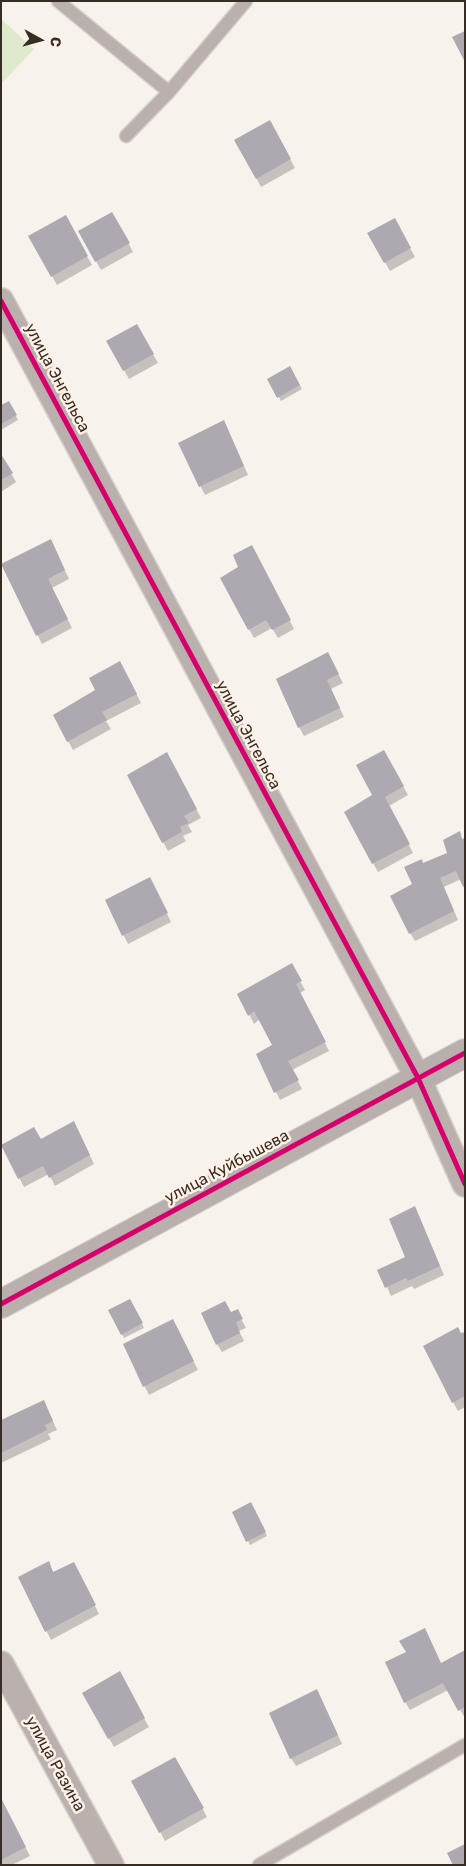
<!DOCTYPE html>
<meta charset="utf-8">
<style>
body{margin:0}
#map{position:relative;width:466px;height:1866px;overflow:hidden;background:#f8f2ed;font-family:Rubik,sans-serif}
canvas{display:block}
.frame{position:absolute;inset:0;border:2px solid #382d24;pointer-events:none}
.north{position:absolute;left:15px;top:15px;width:50px;height:50px;-webkit-text-stroke:4px #fdf1e8;paint-order:stroke;rotate:97deg;font-size:14px;font-weight:700;line-height:20px;text-align:center;color:#382d24}
.north::after{content:'';display:block;margin:auto;width:18px;height:22px;background:#382d24;clip-path:polygon(50% 0,100% 100%,50% 72%,0 100%)}
</style>
<div id="map">
<canvas width="466" height="1866"></canvas>
<div class="frame"></div>
<div class="north">С</div>
</div>
<script>
const ctx = document.querySelector('canvas').getContext('2d');
ctx.lineJoin = 'round';
function fillPath(path, color) {
  ctx.fillStyle = color;
  ctx.fill(path, 'evenodd');
}
function shape(rows) {
  const path = new Path2D();
  for (const r of rows) {
    path.moveTo(r[0], r[1]);
    for (let i = 2; i < r.length; i += 2) path.lineTo(r[i], r[i + 1]);
  }
  return path;
}
function trace(path, color, width, dash) {
  ctx.strokeStyle = color;
  ctx.lineWidth = width;
  ctx.lineCap = dash ? 'butt' : 'round';
  ctx.setLineDash(dash || []);
  ctx.stroke(path);
}
function write(font, color, halo, rows, align = 'center') {
  ctx.font = font + ' Rubik,sans-serif';
  ctx.lineWidth = 5;
  ctx.setLineDash([]);
  ctx.textBaseline = 'middle';
  ctx.strokeStyle = halo;
  ctx.fillStyle = color;
  for (const [text, x, y, turn = 0] of rows) {
    ctx.save();
    ctx.translate(x, y);
    ctx.rotate((+turn || 0) * Math.PI / 180);
    ctx.textAlign = isNaN(turn) ? turn : align;
    if (halo) ctx.strokeText(text, 0, 0);
    ctx.fillText(text, 0, 0);
    ctx.restore();
  }
}
fillPath(shape([
 [1,19,34,49,1,84]
]), '#deeacb');
fillPath(shape([
 [269,121,295,168,261,187,235,140],
 [112,213,133,252,101,270,79,231],
 [65,217,92,265,57,285,30,237],
 [394,219,415,257,390,271,369,234],
 [137,326,158,363,129,379,108,342],
 [289,367,302,389,281,401,268,379],
 [9,403,18,420,1,430,1,407],
 [228,430,248,475,205,495,179,444],
 [1,456,16,482,1,492],
 [55,549,69,579,52,588,72,628,42,644,3,565],
 [256,555,294,629,278,638,272,628,254,638,221,578,240,568],
 [332,662,343,683,331,689,344,717,304,736,299,727],
 [125,671,141,703,106,721,111,729,73,750,54,715,96,691],
 [389,760,408,795,389,806,413,853,378,872,373,863,374,796],
 [172,762,201,818,188,825,192,832,183,836,186,841,168,851,163,842],
 [459,833,463,840,465,839,465,888,461,879,444,887,458,920,415,941,410,933,414,885,423,864,449,854],
 [154,887,171,922,128,944,106,901],
 [291,965,305,990,300,993,329,1051,292,1070,302,1089,280,1100,276,1092,273,1046,260,1019,254,1024,239,994],
 [78,1131,94,1164,55,1186,49,1174,24,1187,2,1145,40,1140],
 [419,1216,444,1275,414,1289,412,1286,391,1296,387,1287,406,1258],
 [130,1300,144,1328,124,1338,110,1310],
 [237,1311,246,1328,239,1331,244,1341,222,1352,217,1344,231,1314],
 [177,1329,198,1370,149,1395,124,1345],
 [465,1333,465,1407,458,1411,453,1402],
 [48,1410,57,1430,48,1434,51,1439,1,1463,1,1422],
 [253,1508,267,1536,250,1545,234,1512],
 [48,1563,54,1573,78,1572,99,1614,51,1640,20,1578],
 [465,1652,465,1718,448,1690,410,1710,405,1702,441,1664],
 [119,1673,149,1727,114,1747,83,1693],
 [321,1699,342,1744,296,1766,291,1758],
 [175,1759,207,1817,165,1841,133,1782],
 [1,1800,30,1856,12,1865,1,1865]
]), '#0003');
fillPath(shape([
 [465,31,465,62,452,37],
 [270,120,291,159,256,179,234,140],
 [112,212,130,243,95,262,78,231],
 [66,215,88,256,51,277,28,236],
 [395,218,411,248,384,263,367,233],
 [137,324,154,354,123,371,106,341],
 [290,366,300,385,277,398,267,379],
 [9,401,17,415,1,424,1,405],
 [224,420,244,466,199,487,178,443],
 [1,454,13,473,1,480],
 [51,539,65,570,48,579,68,619,36,636,1,564],
 [252,545,291,620,272,630,266,620,248,630,220,578,238,567,233,555],
 [328,652,339,674,327,680,340,708,298,728,276,679],
 [120,661,137,694,102,712,107,720,67,742,53,715,95,690,89,678],
 [384,750,404,786,385,797,410,844,372,864,344,812,372,795,356,765],
 [167,752,197,809,184,816,189,823,180,827,182,832,162,843,127,775],
 [460,831,462,839,465,838,465,886,463,887,456,871,440,878,454,911,409,934,390,896,412,884,404,867,422,859,423,863,447,853,443,840],
 [150,877,168,913,122,936,105,900],
 [292,963,302,981,296,984,326,1042,288,1061,299,1080,274,1093,256,1054,272,1045,254,1011,248,1016,237,994],
 [74,1121,90,1155,49,1178,43,1166,18,1179,1,1145,34,1127,41,1139],
 [415,1206,440,1266,408,1281,406,1278,385,1288,377,1270,405,1257,389,1219],
 [130,1299,143,1323,121,1335,108,1310],
 [225,1301,231,1312,238,1309,243,1319,236,1322,240,1333,216,1345,201,1313],
 [173,1319,194,1361,143,1387,123,1344],
 [458,1327,461,1333,465,1332,465,1396,452,1403,423,1346],
 [44,1400,53,1421,45,1425,47,1430,1,1453,1,1420],
 [251,1502,266,1532,246,1542,232,1512],
 [49,1561,53,1572,74,1562,96,1605,45,1632,18,1577],
 [425,1628,441,1663,465,1650,465,1707,458,1711,443,1683,404,1703,385,1662,406,1652,399,1641],
 [120,1671,145,1718,108,1739,82,1693],
 [317,1689,338,1735,290,1759,269,1713],
 [175,1757,204,1808,159,1833,131,1781],
 [1,1798,26,1847,1,1860],
 [465,1844,465,1865,453,1865,447,1853]
]), '#aea8b0');
const lane = shape([
 [58,1,169,92],
 [126,136,169,92,246,1],
 [259,1865,465,1745]
]);
const street = shape([
 [1,301,418,1078,465,1184],
 [1,1664,111,1865]
]);
const secondary = shape([
 [1,1304,465,1053]
]);
trace(lane, '#d5cfca', 15);
trace(street, '#d5cfca', 28);
trace(secondary, '#d5cfca', 30);
trace(lane, '#bab0ad', 12);
trace(street, '#bab0ad', 25);
trace(secondary, '#b9afac', 28);
trace(shape([
 [1,301,418,1078,465,1184],
 [1,1304,465,1053]
]), '#d6006c', 5);
write('16px', '#382d24', '#fdf1e8', [
 ["улица Энгельса",57,378,62],
 ["улица Энгельса",248,735,62],
 ["улица Куйбышева",227,1167,-28],
 ["улица Разина",55,1764,61]
]);
</script>
